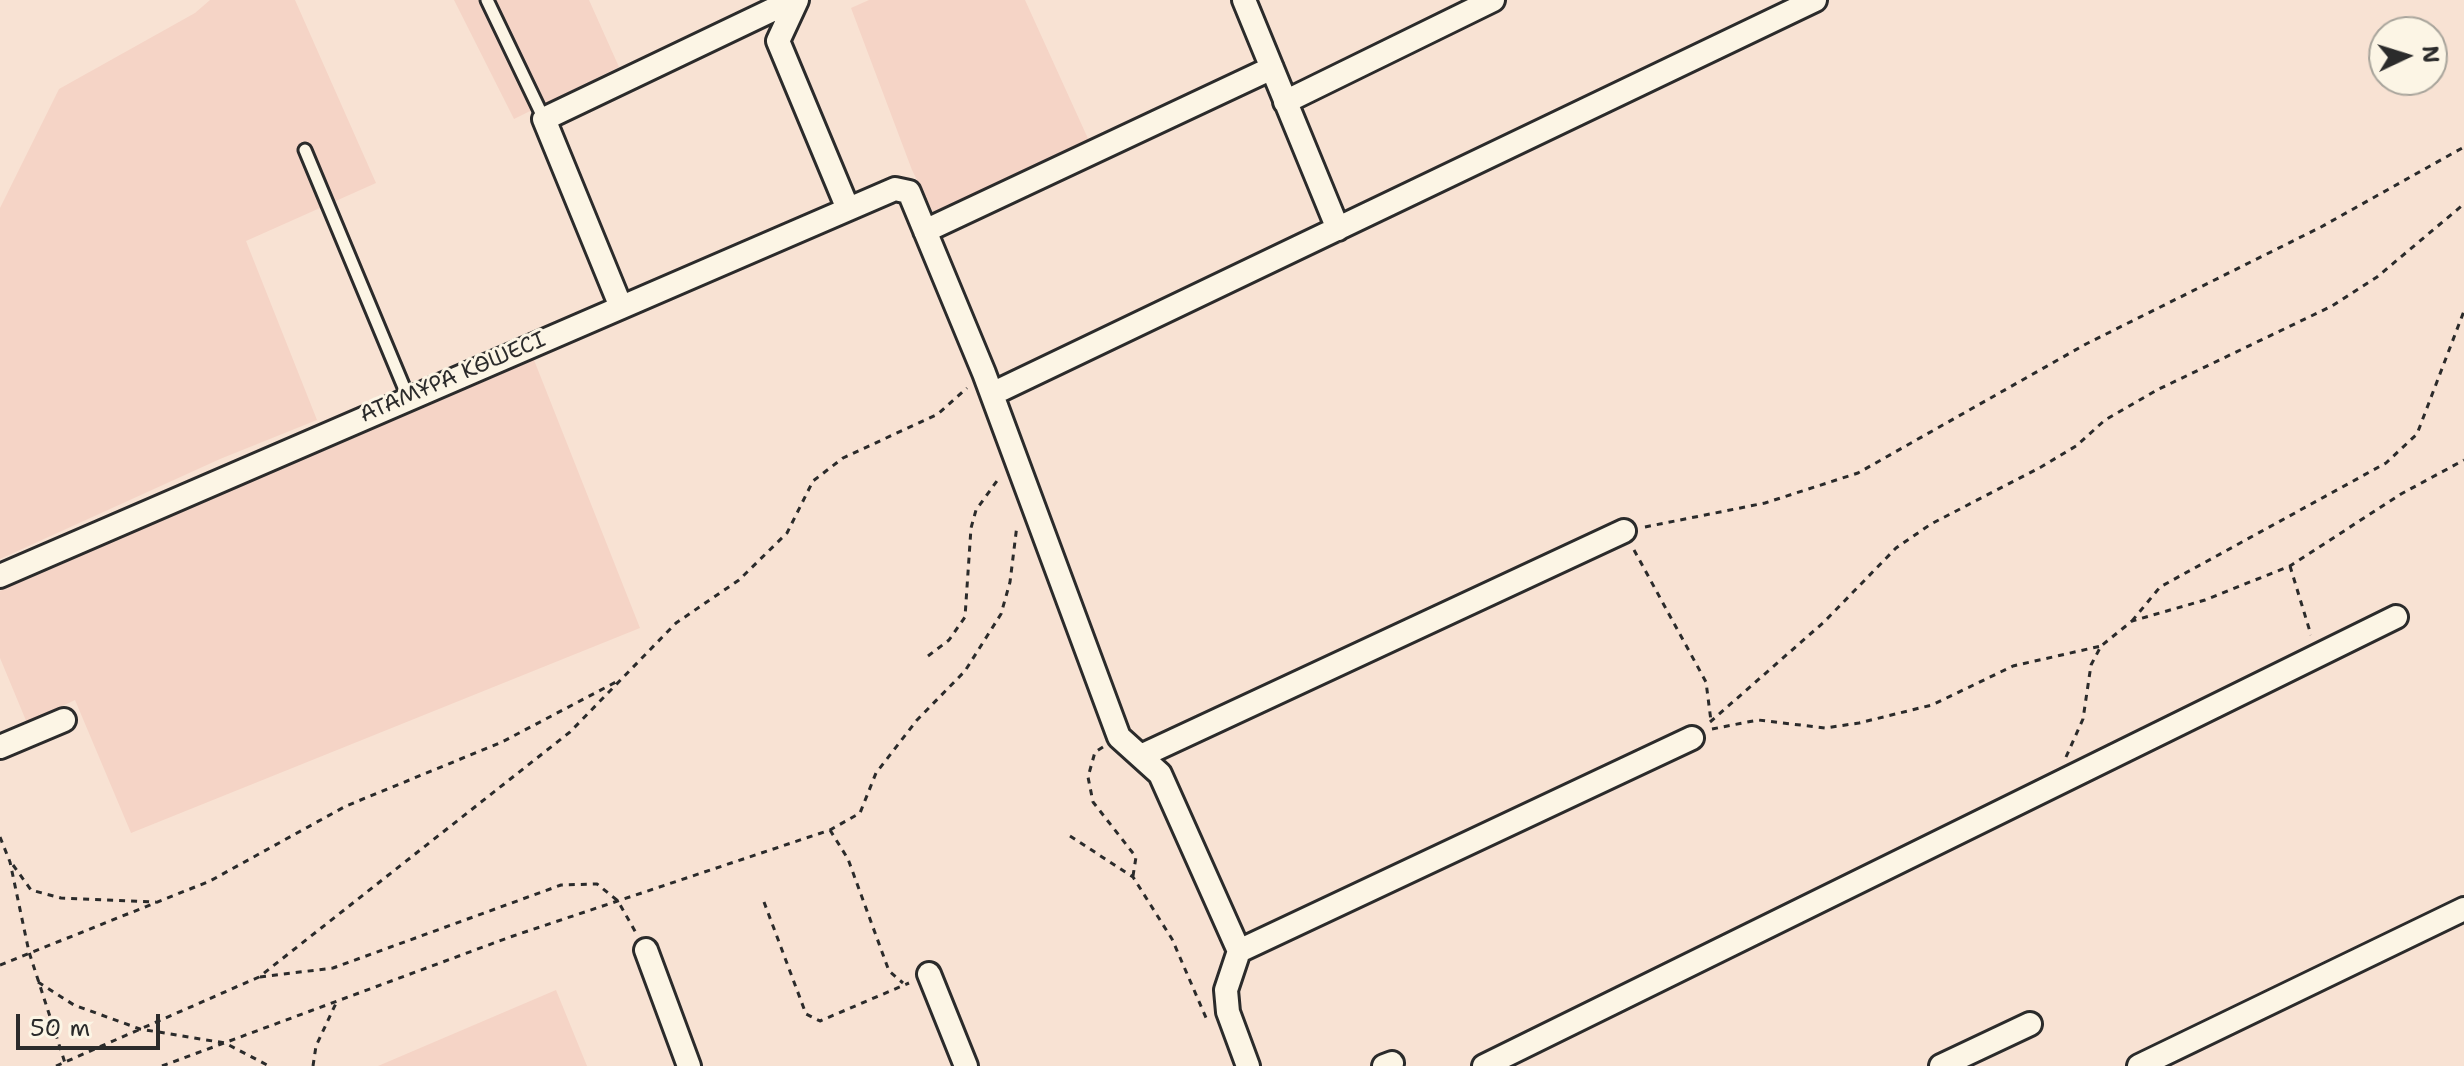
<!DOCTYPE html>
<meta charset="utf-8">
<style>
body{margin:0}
#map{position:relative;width:2464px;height:1066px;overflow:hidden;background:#f8e2d3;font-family:"Shantell Sans",sans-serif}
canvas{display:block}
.north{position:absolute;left:2368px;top:16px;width:80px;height:80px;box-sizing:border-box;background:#fcf5e5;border:2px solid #a8a49b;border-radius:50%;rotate:86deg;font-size:22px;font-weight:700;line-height:32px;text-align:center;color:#2b2b2b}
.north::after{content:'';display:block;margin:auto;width:28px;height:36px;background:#2b2b2b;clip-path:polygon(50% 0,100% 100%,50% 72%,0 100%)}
.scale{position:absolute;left:16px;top:1014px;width:144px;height:36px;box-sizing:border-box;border:4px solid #2b2b2b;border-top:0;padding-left:10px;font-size:24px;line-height:28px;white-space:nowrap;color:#2b2b2b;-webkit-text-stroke:6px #fcf5e5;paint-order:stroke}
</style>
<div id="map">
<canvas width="2464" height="1066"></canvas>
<div class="north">N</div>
<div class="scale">50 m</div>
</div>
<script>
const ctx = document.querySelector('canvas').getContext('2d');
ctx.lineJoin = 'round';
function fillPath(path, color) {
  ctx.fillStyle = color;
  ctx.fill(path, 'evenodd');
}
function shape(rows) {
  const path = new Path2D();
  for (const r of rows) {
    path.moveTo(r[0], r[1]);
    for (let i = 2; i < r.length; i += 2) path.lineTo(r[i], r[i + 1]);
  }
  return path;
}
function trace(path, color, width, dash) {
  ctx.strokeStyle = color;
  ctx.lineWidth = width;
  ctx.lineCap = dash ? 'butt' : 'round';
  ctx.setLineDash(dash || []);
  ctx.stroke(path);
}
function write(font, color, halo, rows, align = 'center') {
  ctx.font = font + ' "Shantell Sans",sans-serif';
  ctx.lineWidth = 6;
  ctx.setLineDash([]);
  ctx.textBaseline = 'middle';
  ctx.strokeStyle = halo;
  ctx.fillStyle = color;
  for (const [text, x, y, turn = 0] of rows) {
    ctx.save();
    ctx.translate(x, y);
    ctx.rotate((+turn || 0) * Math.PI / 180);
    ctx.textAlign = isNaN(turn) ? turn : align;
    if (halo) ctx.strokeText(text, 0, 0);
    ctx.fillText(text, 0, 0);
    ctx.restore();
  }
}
fillPath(shape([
 [210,0,295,0,376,183,246,241,317,420,220,459,0,559,0,208,59,89,195,13],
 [454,0,589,0,619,67,514,119],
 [869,0,1025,0,1090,143,934,214,912,170,851,8],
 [534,360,640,628,131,833,75,700,27,723,0,658,0,591],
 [556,990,587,1066,378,1066]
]), '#f5d4c6');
const service = shape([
 [487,0,544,119],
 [305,150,408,397]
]);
const minor = shape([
 [797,0,778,41,848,209],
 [1244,0,1338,229],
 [1285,102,1493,0],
 [925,231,1272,68],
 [621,307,544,119,793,0],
 [992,394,1815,0],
 [0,576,895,189,909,192,984,373,1119,737,1160,774,1239,951,1226,990,1228,1012,1248,1066],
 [0,747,64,720],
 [1143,755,1624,531],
 [646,950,689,1066],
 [1239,951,1692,738],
 [929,974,966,1066],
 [1384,1066,1392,1063],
 [1484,1066,2396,617],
 [1941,1066,2030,1024],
 [2139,1066,2464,909]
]);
trace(service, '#2b2b2b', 17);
trace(minor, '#2b2b2b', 28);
trace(shape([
 [1645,527,1765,503,1858,473,2086,344,2321,227,2464,147],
 [1634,550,1706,682,1711,721],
 [2290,566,2311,635],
 [2132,621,2160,587,2386,463,2417,434,2464,311],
 [928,656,949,640,965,617,971,528,976,510,999,478],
 [1710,722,1824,622,1896,548,1931,524,2041,467,2076,446,2105,420,2157,390,2332,306,2377,277,2464,204],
 [1712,729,1758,720,1825,728,1859,723,1932,705,2013,666,2101,646],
 [1103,747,1095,752,1088,777,1093,802,1136,857,1133,876],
 [2066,757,2083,719,2091,665,2101,646,2132,621,2205,600,2290,566,2401,494,2464,460],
 [830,830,848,859,889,971,903,983],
 [1070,836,1133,877,1172,939,1207,1020],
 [0,837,10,862,29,952,66,1066],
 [13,865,31,890,61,898,156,902],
 [764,902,806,1014,820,1021,909,983],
 [0,965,210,881,346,806,502,742,616,682],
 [260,977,333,968,561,885,597,884,618,901,636,933],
 [38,982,74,1005,140,1029,225,1043,269,1066],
 [56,1066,259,977,570,732,676,623,739,580,787,533,813,481,843,458,938,414,967,388],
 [162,1066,510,937,830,830,860,813,876,773,917,720,965,671,1001,614,1010,582,1017,525],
 [313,1066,316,1046,337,1001]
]), '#2b2b2b', 3, [6, 6]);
trace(service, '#fcf5e5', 11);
trace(minor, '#fcf5e5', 22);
write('22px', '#2b2b2b', '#fcf5e5', [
 ["АТАМҰРА КӨШЕСІ",453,378,-23]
]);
</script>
